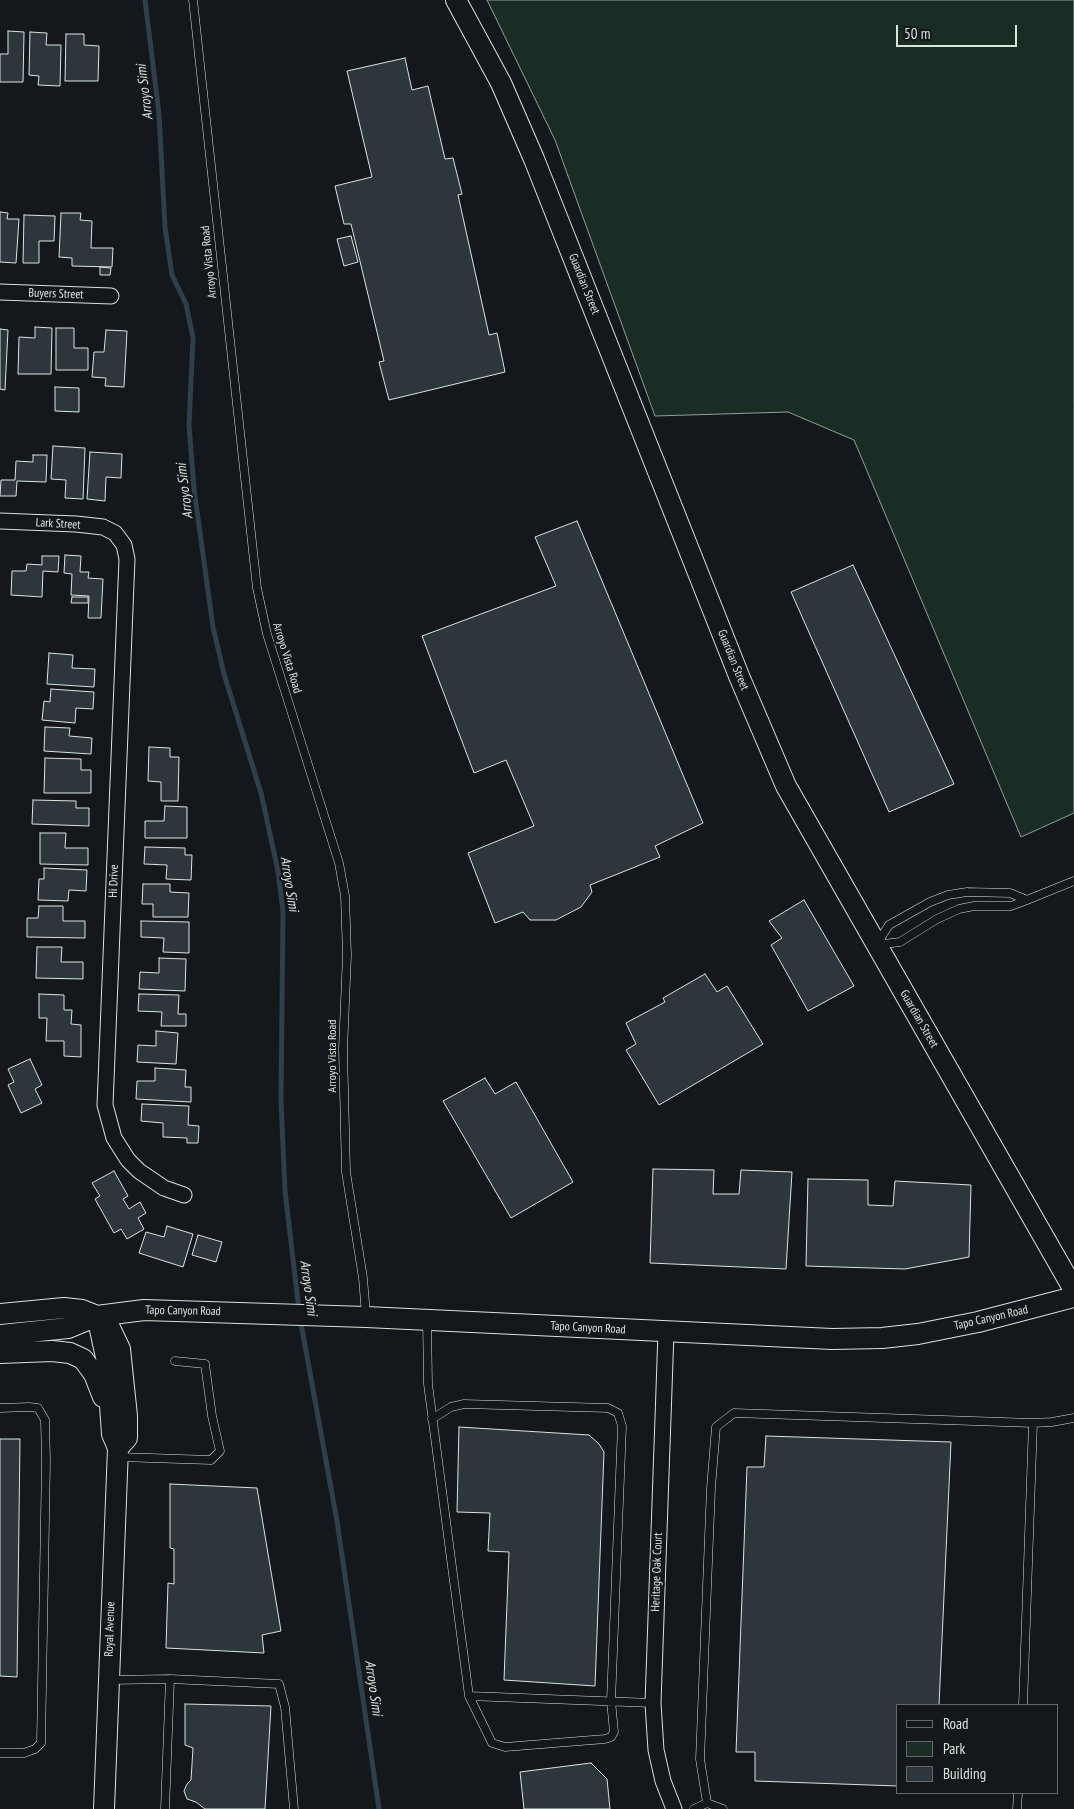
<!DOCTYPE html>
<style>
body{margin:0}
#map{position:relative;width:1074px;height:1809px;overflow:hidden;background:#14181c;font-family:"PT Sans Narrow",sans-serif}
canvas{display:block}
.legend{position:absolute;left:896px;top:1704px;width:162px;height:90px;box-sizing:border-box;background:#14181c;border:1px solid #626a69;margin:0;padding:6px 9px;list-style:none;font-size:15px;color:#d8e6dc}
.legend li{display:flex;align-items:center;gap:10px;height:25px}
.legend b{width:25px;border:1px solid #626a69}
.scale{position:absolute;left:896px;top:25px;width:121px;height:22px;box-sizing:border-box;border:2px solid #d8e6dc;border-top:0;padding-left:6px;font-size:15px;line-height:18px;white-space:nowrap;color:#d8e6dc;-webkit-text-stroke:4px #14181c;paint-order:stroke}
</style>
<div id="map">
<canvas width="1074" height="1809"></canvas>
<ul class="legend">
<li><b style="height:6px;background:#14181c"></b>Road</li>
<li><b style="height:14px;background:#1a2d24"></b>Park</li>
<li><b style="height:14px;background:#2c363c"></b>Building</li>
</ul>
<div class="scale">50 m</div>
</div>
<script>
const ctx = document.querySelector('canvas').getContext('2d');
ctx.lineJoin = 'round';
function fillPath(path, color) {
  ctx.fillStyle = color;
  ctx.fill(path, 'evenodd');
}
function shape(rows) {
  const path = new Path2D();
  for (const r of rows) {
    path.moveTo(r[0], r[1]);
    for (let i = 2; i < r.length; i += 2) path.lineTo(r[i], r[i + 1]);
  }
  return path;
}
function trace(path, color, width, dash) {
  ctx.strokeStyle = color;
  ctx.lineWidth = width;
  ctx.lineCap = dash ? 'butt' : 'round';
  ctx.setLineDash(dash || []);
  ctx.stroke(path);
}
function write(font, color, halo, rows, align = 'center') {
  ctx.font = font + ' "PT Sans Narrow",sans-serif';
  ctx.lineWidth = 4;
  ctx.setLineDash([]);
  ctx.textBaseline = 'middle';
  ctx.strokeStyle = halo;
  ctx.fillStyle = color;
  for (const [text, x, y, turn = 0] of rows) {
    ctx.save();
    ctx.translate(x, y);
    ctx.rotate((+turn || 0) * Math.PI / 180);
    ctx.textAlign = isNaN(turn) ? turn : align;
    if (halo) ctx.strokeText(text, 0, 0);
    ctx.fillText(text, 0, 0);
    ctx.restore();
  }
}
const green = shape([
 [487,0,1074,0,1074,813,1021,837,854,440,788,412,655,416,555,140,487,0]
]);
fillPath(green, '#1a2d24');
trace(green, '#939e99', 1);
trace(shape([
 [145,0,159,114,165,227,172,275,186,304,193,338,189,425,194,489,213,627,224,674,261,793,278,871,283,911,281,1101,285,1191,299,1310],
 [300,1318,337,1521,379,1809]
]), '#2f3f4d', 5);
const building = shape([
 [8,31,24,32,23,82,0,82,0,54,8,54,8,31],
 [30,32,47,33,46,45,61,45,60,86,38,85,39,76,29,75,30,32],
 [66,34,84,34,84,45,99,46,98,81,65,81,66,34],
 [405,58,412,90,428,86,445,159,453,158,462,194,458,195,489,335,497,333,505,372,389,400,379,362,384,361,351,224,344,224,335,186,372,177,347,71,405,58],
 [0,212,8,213,7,219,19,219,16,263,0,262,0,212],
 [61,213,81,213,80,220,92,221,91,248,113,248,112,267,72,266,72,258,59,257,61,213],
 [24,215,55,216,54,241,39,241,39,263,23,263,24,215],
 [351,236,358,262,344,266,337,239,351,236],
 [100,267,111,268,110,275,100,275,100,267],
 [35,327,52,328,51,374,18,374,19,337,35,338,35,327],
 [56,328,74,328,74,348,88,348,88,370,56,370,56,328],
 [0,329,8,330,5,390,0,389,0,329],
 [106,330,127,331,124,387,105,386,106,378,92,377,94,352,104,352,106,330],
 [55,387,79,388,79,412,55,411,55,387],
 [53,446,85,448,83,499,65,498,66,480,51,479,53,446],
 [90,452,122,454,121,478,106,477,105,501,87,499,90,452],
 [33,455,47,455,46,482,17,481,16,496,0,496,1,480,15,480,16,461,33,462,33,455],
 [577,521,703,823,655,846,660,857,590,885,592,892,581,907,556,920,530,920,523,912,495,923,468,853,534,826,506,760,474,773,422,636,556,586,535,537,577,521],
 [65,555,81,556,80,572,89,572,88,578,103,579,101,618,88,618,89,596,71,595,72,574,64,573,65,555],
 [42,556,59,556,58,572,43,571,42,597,11,595,12,571,26,571,27,564,42,565,42,556],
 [853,565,954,784,889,812,791,592,853,565],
 [72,597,88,597,88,603,71,603,72,597],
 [49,653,73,655,72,668,95,669,94,687,47,684,49,653],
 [51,689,94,692,93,709,76,708,75,723,42,720,44,701,50,702,51,689],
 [45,727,70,728,69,736,92,738,91,754,44,751,45,727],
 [149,747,170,748,170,757,179,757,178,801,161,801,161,782,148,781,149,747],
 [45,758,81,759,81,770,91,770,91,793,44,793,45,758],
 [33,800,76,801,76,808,89,808,89,826,32,824,33,800],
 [165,806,187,807,187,838,145,838,145,821,164,821,165,806],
 [40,833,66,833,65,848,88,848,88,865,40,864,40,833],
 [145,847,185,848,185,855,192,855,191,880,166,879,167,865,144,864,145,847],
 [44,868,87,870,86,891,69,890,68,901,38,900,39,879,44,879,44,868],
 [143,884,170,884,170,892,189,893,188,917,153,917,153,904,142,904,143,884],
 [804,900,854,986,808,1011,771,945,782,938,769,921,804,900],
 [39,906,63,906,63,921,85,921,85,938,27,937,27,918,38,918,39,906],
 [141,921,189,922,189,953,163,952,164,938,141,937,141,921],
 [37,947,62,947,61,962,83,962,83,979,36,978,37,947],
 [159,958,186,959,185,991,139,989,140,972,159,973,159,958],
 [705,974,717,992,727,986,763,1044,659,1105,626,1050,636,1044,626,1023,665,1002,663,998,705,974],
 [39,994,64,995,64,1010,72,1010,71,1024,81,1025,81,1057,64,1056,64,1041,46,1041,47,1018,39,1018,39,994],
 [139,994,179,995,178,1014,186,1014,186,1026,161,1026,162,1012,138,1011,139,994],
 [156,1031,178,1033,176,1064,137,1062,138,1045,156,1046,156,1031],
 [30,1059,42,1085,35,1089,42,1103,21,1113,8,1085,14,1082,8,1069,30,1059],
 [155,1068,186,1070,185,1087,191,1087,191,1102,136,1099,137,1081,155,1081,155,1068],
 [485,1078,495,1094,516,1082,573,1182,511,1218,443,1101,485,1078],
 [142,1104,189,1106,188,1125,199,1126,198,1143,187,1143,187,1138,163,1137,163,1123,141,1121,142,1104],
 [653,1169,714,1170,713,1194,739,1194,741,1170,792,1172,786,1269,650,1263,653,1169],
 [114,1171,128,1196,123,1199,129,1209,140,1202,146,1213,138,1218,144,1229,127,1239,121,1229,114,1233,95,1199,100,1196,92,1183,114,1171],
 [808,1179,868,1180,868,1205,893,1206,895,1181,971,1185,969,1257,905,1269,806,1266,808,1179],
 [167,1226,193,1234,183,1267,139,1253,146,1232,164,1237,167,1226],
 [198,1235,222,1242,216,1262,192,1255,198,1235],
 [459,1427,589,1435,599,1444,604,1452,595,1686,504,1680,509,1552,488,1551,490,1513,457,1512,459,1427],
 [766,1436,951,1442,939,1705,898,1705,898,1786,755,1781,755,1752,736,1752,747,1467,764,1467,766,1436],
 [0,1439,20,1439,17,1677,0,1676,0,1439],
 [170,1484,257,1488,281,1631,262,1635,264,1653,166,1648,168,1583,174,1584,174,1549,170,1548,170,1484],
 [185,1704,271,1706,265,1809,205,1809,196,1802,187,1799,184,1791,187,1784,191,1780,193,1748,185,1745,185,1704],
 [591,1763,607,1779,610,1809,524,1809,520,1772,591,1763]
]);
fillPath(building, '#2c363c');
trace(building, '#d8e6dc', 1);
const lane = shape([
 [193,0,257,588,267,634,339,863,345,896,347,955,343,1049,346,1172,363,1278,366,1315],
 [967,892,1010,893,1027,900,1011,906,974,906,959,909,937,919,900,942,876,945,889,925,930,902,948,895,967,892],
 [1027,900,1074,881],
 [427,1320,428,1384,469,1696,653,1703],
 [0,1408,29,1407,38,1408,45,1420,46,1461,41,1743,35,1749,24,1753,0,1753],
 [432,1419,451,1407,464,1404,608,1408,618,1413,622,1426,611,1701,614,1732,611,1737,605,1739,505,1747,492,1743,469,1696],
 [119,1457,211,1460,220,1451,212,1416,205,1364,175,1361],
 [110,1680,170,1679],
 [1023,1705,1033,1423],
 [707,1803,723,1809],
 [165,1809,170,1679,279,1684,285,1707,294,1809],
 [694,1809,707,1803,700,1759,711,1488,716,1427,734,1413,1033,1423,1052,1422,1074,1418],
 [1017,1809,1018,1793]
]);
const street = shape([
 [0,292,111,296],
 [0,521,76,524,103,527,115,533,124,545,127,559,105,1105,114,1138,128,1160,139,1171,164,1188,184,1195],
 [666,1332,653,1703,656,1750,663,1781,674,1809]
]);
const secondary = shape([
 [456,0,501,83,534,159,739,676,786,786,1074,1290],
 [0,1314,64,1308,82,1310,97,1316,110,1328,120,1349,127,1416,127,1438,118,1448],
 [97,1316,107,1362,112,1434,118,1448,104,1809],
 [0,1335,68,1328,97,1316,144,1310,366,1317,832,1339,882,1338,918,1334,978,1322,1074,1297],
 [0,1353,52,1351,70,1353,83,1359,94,1374,103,1397]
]);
trace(lane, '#d8e6dc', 9);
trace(street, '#d8e6dc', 17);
trace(secondary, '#d8e6dc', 22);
trace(lane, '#14181c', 8);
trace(street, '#14181c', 15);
trace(secondary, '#14181c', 20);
write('12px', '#d8e6dc', '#14181c', [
 ["Arroyo Vista Road",209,262,-96],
 ["Guardian Street",584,284,68],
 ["Buyers Street",56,294,2],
 ["Lark Street",58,524,3],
 ["Arroyo Vista Road",287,658,73],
 ["Guardian Street",733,660,68],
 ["Hi Drive",114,881,-88],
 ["Guardian Street",919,1019,60],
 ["Arroyo Vista Road",333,1056,-90],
 ["Tapo Canyon Road",183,1311,1],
 ["Tapo Canyon Road",991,1318,-13],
 ["Tapo Canyon Road",588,1328,3],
 ["Heritage Oak Court",657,1572,-88],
 ["Royal Avenue",110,1629,-88]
]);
write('italic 14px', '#d8e6dc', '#14181c', [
 ["Arroyo Simi",145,92,-97],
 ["Arroyo Simi",185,491,-97],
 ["Arroyo Simi",289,884,81],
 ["Arroyo Simi",308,1288,82],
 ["Arroyo Simi",373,1688,82]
]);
</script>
